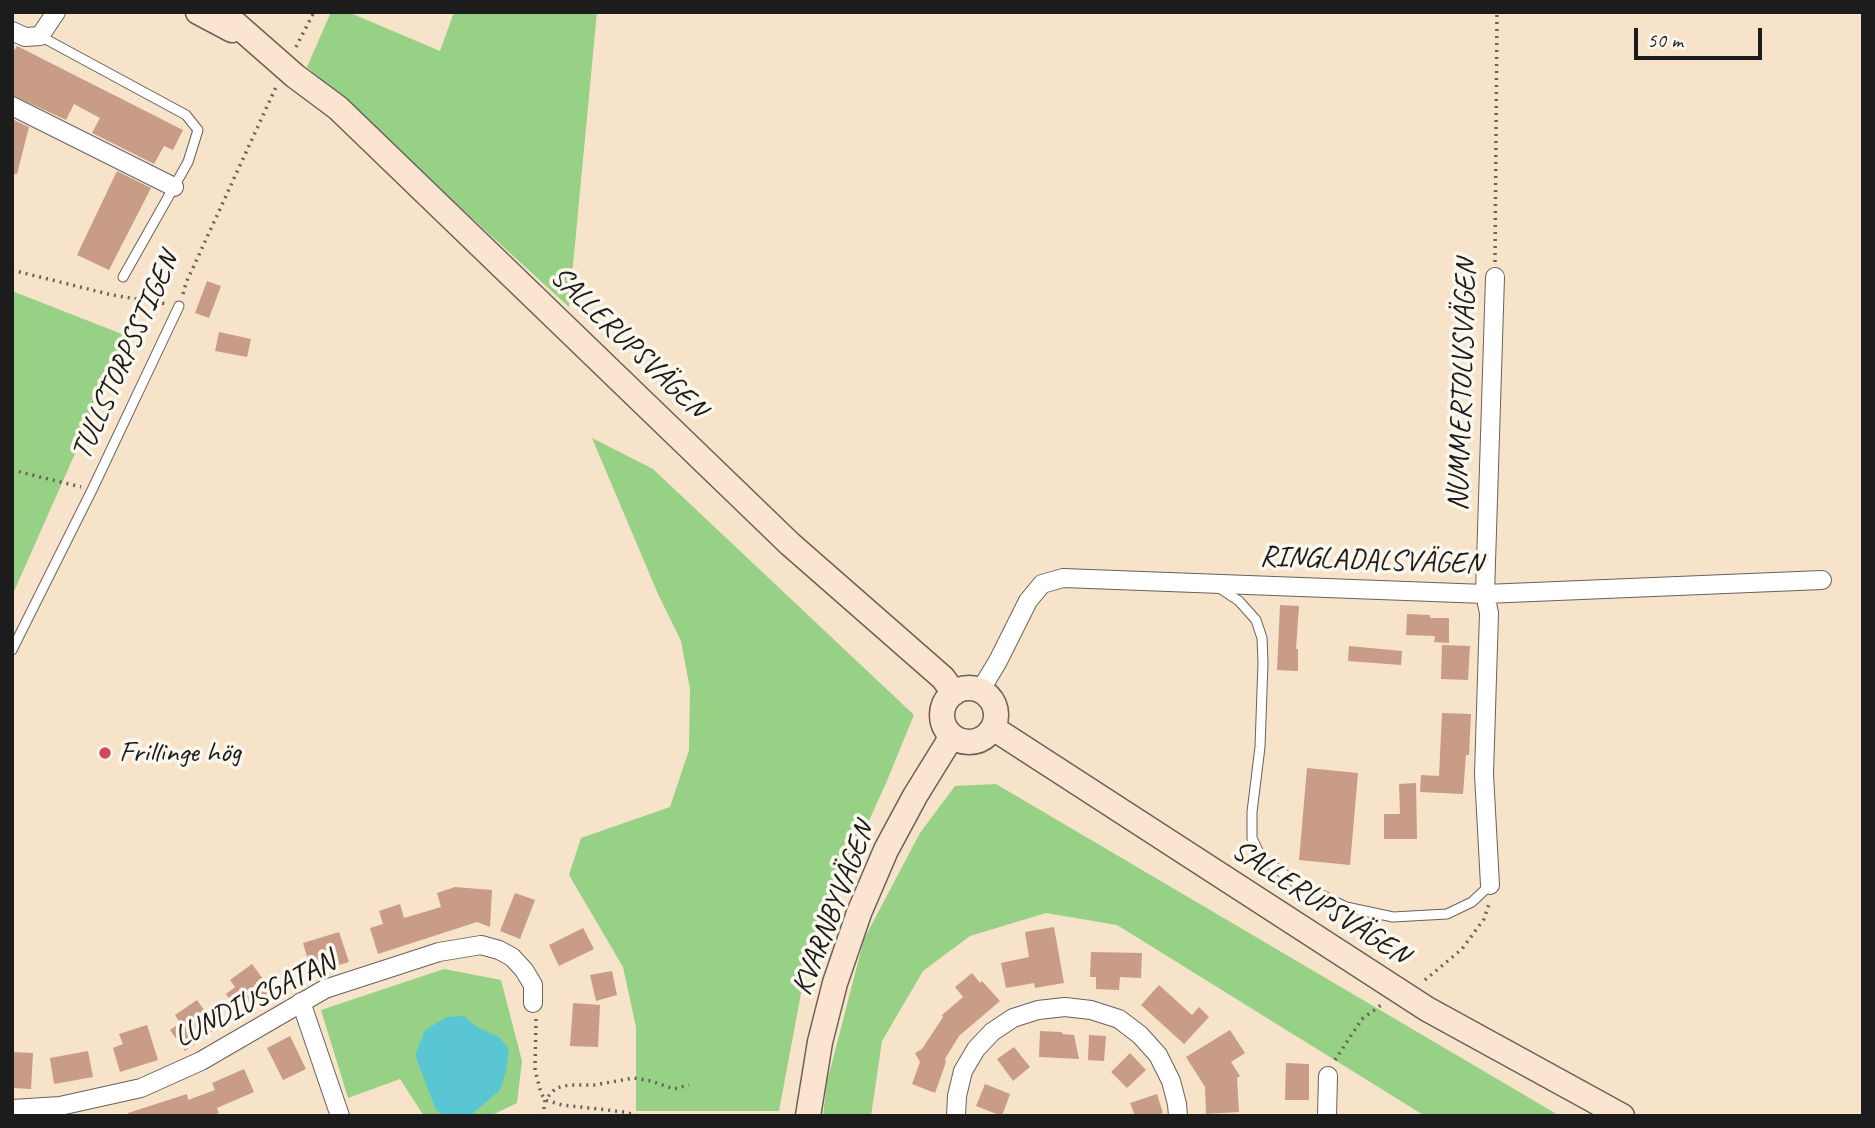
<!DOCTYPE html>
<meta charset="utf-8">
<style>
body{margin:0}
#map{position:relative;width:1875px;height:1128px;overflow:hidden;background:#f6e3ca;font-family:Caveat,sans-serif}
canvas{display:block}
.frame{position:absolute;inset:0;border:14px solid #1c1c1c;pointer-events:none}
.scale{position:absolute;left:1634px;top:28px;width:128px;height:32px;box-sizing:border-box;border:4px solid #1c1c1c;border-top:0;padding-left:9px;font-size:21px;line-height:24px;white-space:nowrap;color:#1c1c1c;-webkit-text-stroke:5px #fbf7ec;paint-order:stroke}
</style>
<div id="map">
<canvas width="1875" height="1128"></canvas>
<div class="frame"></div>
<div class="scale">50 m</div>
</div>
<script>
const ctx = document.querySelector('canvas').getContext('2d');
ctx.lineJoin = 'round';
function fillPath(path, color) {
  ctx.fillStyle = color;
  ctx.fill(path, 'evenodd');
}
function shape(rows) {
  const path = new Path2D();
  for (const r of rows) {
    if (r.length === 3) {
      path.moveTo(r[0] + r[2], r[1]);
      path.arc(r[0], r[1], r[2], 0, 2 * Math.PI);
      continue;
    }
    path.moveTo(r[0], r[1]);
    for (let i = 2; i < r.length; i += 2) path.lineTo(r[i], r[i + 1]);
  }
  return path;
}
function trace(path, color, width, dash) {
  ctx.strokeStyle = color;
  ctx.lineWidth = width;
  ctx.lineCap = dash ? 'butt' : 'round';
  ctx.setLineDash(dash || []);
  ctx.stroke(path);
}
function write(font, color, halo, rows, align = 'center') {
  ctx.font = font + ' Caveat,sans-serif';
  ctx.lineWidth = 7;
  ctx.setLineDash([]);
  ctx.textBaseline = 'middle';
  ctx.strokeStyle = halo;
  ctx.fillStyle = color;
  for (const [text, x, y, turn = 0] of rows) {
    ctx.save();
    ctx.translate(x, y);
    ctx.rotate((+turn || 0) * Math.PI / 180);
    ctx.textAlign = isNaN(turn) ? turn : align;
    if (halo) ctx.strokeText(text, 0, 0);
    ctx.fillText(text, 0, 0);
    ctx.restore();
  }
}
fillPath(shape([
 [331,12,348,12,440,51,454,12,597,12,569,307,307,67],
 [12,291,127,336,12,596],
 [592,438,653,469,914,715,886,783,808,956,779,1111,636,1111,636,1027,623,967,569,875,581,838,670,807,689,750,690,689,681,641,658,594],
 [996,784,1560,1116,1425,1116,1117,925,1046,913,970,936,923,971,882,1041,871,1116,823,1116,827,1082,864,939,920,833,955,786],
 [444,969,501,980,522,1061,517,1103,490,1116,424,1116,400,1079,348,1098,321,1010]
]), '#96d185');
fillPath(shape([
 [464,1016,477,1027,499,1037,509,1049,506,1071,500,1090,471,1115,444,1116,436,1110,415,1055,425,1030,447,1017]
]), '#5ac6d3');
fillPath(shape([
 [17,46,183,130,173,150,164,146,154,164,92,133,100,118,74,104,66,120,12,95,12,54],
 [12,119,29,127,17,174,12,174],
 [117,171,151,188,109,270,77,255],
 [207,281,221,286,209,318,195,313],
 [219,332,251,339,247,357,215,351],
 [1280,605,1299,606,1296,649,1298,649,1298,671,1277,670],
 [1407,614,1430,615,1430,618,1449,618,1449,643,1434,642,1435,636,1406,635],
 [1442,645,1470,646,1468,680,1441,679],
 [1349,646,1402,651,1401,665,1348,661],
 [1442,713,1471,714,1469,755,1466,755,1463,794,1420,792,1421,775,1439,776],
 [1307,768,1358,773,1350,865,1299,860],
 [1416,783,1417,839,1384,839,1384,814,1400,814,1399,784],
 [455,887,492,890,490,927,477,922,378,954,370,928,383,924,379,911,400,904,404,918,441,907,437,893],
 [515,893,535,900,520,939,500,931],
 [1054,927,1064,983,1035,988,1034,983,1006,988,1001,963,1029,957,1025,932],
 [583,928,594,949,559,966,549,945],
 [339,932,349,962,312,973,303,943],
 [1091,952,1142,953,1141,978,1120,977,1119,990,1096,989,1096,977,1090,977],
 [252,964,273,993,241,1015,226,994,235,987,230,980],
 [612,971,617,995,596,1001,590,975],
 [972,973,980,983,982,981,1000,1001,959,1036,945,1059,946,1062,935,1093,912,1084,920,1062,915,1053,922,1049,943,1017,942,1015,963,997,955,987],
 [1159,985,1192,1015,1199,1007,1209,1017,1184,1044,1141,1005],
 [197,1000,217,1028,185,1051,170,1030,180,1023,175,1015],
 [573,1003,600,1005,598,1047,570,1046],
 [147,1025,158,1060,120,1072,113,1048,123,1044,119,1034],
 [1230,1030,1245,1053,1231,1062,1240,1076,1237,1078,1239,1112,1206,1114,1205,1087,1186,1057],
 [1040,1031,1062,1032,1062,1034,1074,1035,1079,1059,1039,1057],
 [1089,1035,1106,1036,1104,1061,1088,1060],
 [290,1036,306,1069,283,1080,267,1048],
 [1014,1047,1030,1067,1013,1081,997,1059],
 [88,1051,93,1077,54,1084,50,1058],
 [12,1052,33,1053,31,1089,12,1088],
 [1130,1053,1146,1070,1127,1088,1111,1072],
 [1286,1063,1309,1064,1309,1100,1285,1100],
 [244,1069,254,1092,217,1108,219,1113,211,1116,129,1116,128,1113,187,1094,188,1100,215,1090,212,1083],
 [985,1084,1010,1094,1002,1116,976,1106],
 [1157,1094,1163,1113,1155,1116,1135,1116,1130,1103]
]), '#c89c87');
const lane = shape([
 [40,36,186,115,198,130,188,162,123,277],
 [1218,587,1239,601,1256,620,1262,638,1263,662,1260,747,1252,812,1252,838,1261,857,1295,882,1346,907,1393,917,1447,914,1472,902,1490,885],
 [12,650,92,490,179,306]
]);
const street = shape([
 [12,31,25,37,40,36,56,12],
 [12,106,174,187],
 [980,691,998,661,1028,601,1042,584,1063,578,1485,594,1822,580],
 [1490,885,1484,774,1489,613,1485,594,1495,277],
 [301,1002,340,1116],
 [12,1109,60,1106,141,1088,201,1061,325,989,439,952,481,945,499,950,512,957,524,970,533,985,533,1003],
 [956,1116,957,1096,963,1071,976,1049,992,1032,1013,1018,1038,1010,1065,1007,1091,1010,1119,1019,1140,1035,1158,1055,1171,1081,1177,1104,1178,1116],
 [1327,1116,1328,1076]
]);
const secondary = shape([
 [198,12,232,30],
 [222,12,295,76,338,108,790,544,943,678,954,693],
 [969,715,27],
 [993,728,1427,1009,1622,1116],
 [808,1116,820,1042,835,983,859,913,886,850,915,796,952,736]
]);
trace(lane, '#686259', 11);
trace(street, '#686259', 20);
trace(secondary, '#686259', 27);
trace(shape([
 [296,47,314,12],
 [1495,262,1497,12],
 [12,270,112,295,167,304],
 [183,294,186,283,276,87],
 [12,470,81,487],
 [1425,980,1462,949,1484,919,1489,904],
 [536,1019,535,1070,541,1093,545,1100,562,1105,625,1112,638,1116],
 [1335,1060,1362,1019,1384,1003],
 [543,1116,545,1100,556,1088,569,1085,594,1085,634,1078,651,1081,674,1089,689,1085]
]), '#686259', 3.5, [2, 5]);
trace(lane, '#fff', 9);
trace(street, '#fff', 18);
trace(secondary, '#fce5d0', 24);
for (const [x, y, r, color] of [
 [105,753,7,"#d1495b"]
]) {
  const dot = new Path2D();
  dot.arc(x, y, r, 0, 2 * Math.PI);
  ctx.fillStyle = color;
  ctx.fill(dot);
  trace(dot, '#fbf7ec', 2.5);
}
write('30px', '#1c1c1c', '#fbf7ec', [
 ["SALLERUPSVÄGEN",628,343,44],
 ["TULLSTORPSSTIGEN",126,356,-66],
 ["NUMMERTOLVSVÄGEN",1463,385,-88],
 ["RINGLADALSVÄGEN",1371,561,2],
 ["SALLERUPSVÄGEN",1320,903,33],
 ["KVARNBYVÄGEN",834,909,-69],
 ["LUNDIUSGATAN",255,1000,-27]
]);
write('30px', '#1c1c1c', '#fbf7ec', [
 ["Frillinge hög",119,753]
], 'left');
</script>
